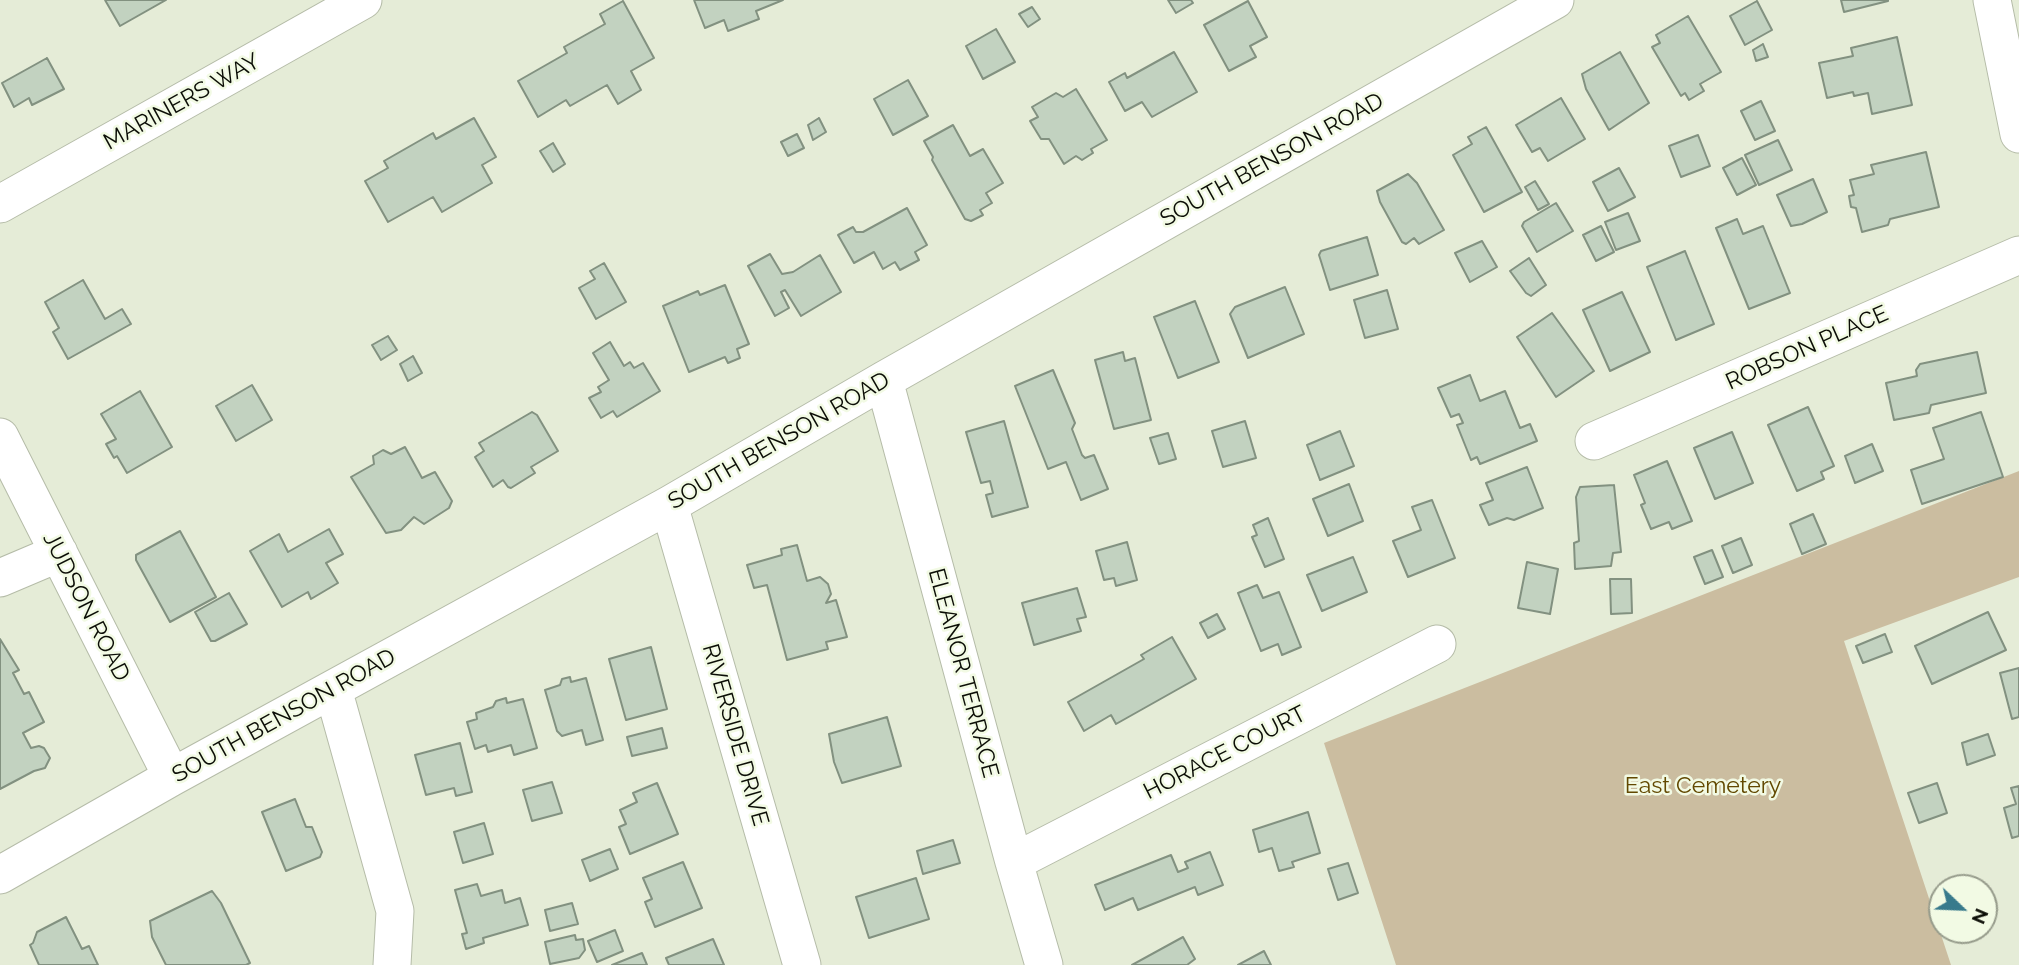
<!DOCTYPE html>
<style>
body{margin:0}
#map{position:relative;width:2019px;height:965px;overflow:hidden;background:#e5ecd7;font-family:Raleway,sans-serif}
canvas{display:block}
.north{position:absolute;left:1928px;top:874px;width:70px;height:70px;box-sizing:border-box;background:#f2fae4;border:2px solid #969b8b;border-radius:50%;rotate:113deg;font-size:19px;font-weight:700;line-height:28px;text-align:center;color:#0b0d06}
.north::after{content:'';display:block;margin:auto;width:24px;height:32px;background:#387a8c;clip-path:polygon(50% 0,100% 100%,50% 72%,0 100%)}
</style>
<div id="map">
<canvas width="2019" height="965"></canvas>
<div class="north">N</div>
</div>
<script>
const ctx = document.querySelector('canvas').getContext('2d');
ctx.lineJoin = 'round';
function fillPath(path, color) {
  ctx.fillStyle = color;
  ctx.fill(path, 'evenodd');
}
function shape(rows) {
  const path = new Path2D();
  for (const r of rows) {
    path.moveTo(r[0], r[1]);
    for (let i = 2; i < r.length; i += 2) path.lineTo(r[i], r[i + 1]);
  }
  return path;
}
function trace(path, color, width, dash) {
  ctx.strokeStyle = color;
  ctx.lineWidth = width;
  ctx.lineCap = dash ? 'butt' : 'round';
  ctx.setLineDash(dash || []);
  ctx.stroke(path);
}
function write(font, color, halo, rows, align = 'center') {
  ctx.font = font + ' Raleway,sans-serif';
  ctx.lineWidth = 5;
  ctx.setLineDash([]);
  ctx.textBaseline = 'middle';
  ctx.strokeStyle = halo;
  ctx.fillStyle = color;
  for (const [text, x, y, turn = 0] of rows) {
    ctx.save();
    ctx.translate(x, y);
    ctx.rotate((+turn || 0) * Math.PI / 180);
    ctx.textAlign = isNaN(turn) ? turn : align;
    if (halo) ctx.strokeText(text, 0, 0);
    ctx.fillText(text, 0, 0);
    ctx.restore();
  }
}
fillPath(shape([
 [2019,471,2019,577,1844,641,1951,965,1396,965,1324,743]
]), '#cbbda0');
const building = shape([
 [105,0,166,0,120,26,105,0],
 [694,0,783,0,756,11,759,19,728,31,724,20,705,28,694,0],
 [1168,0,1191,0,1193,3,1176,13,1168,0],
 [1841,0,1888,0,1888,1,1844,12,1841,0],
 [623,1,654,58,631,71,641,90,618,104,607,85,570,106,566,100,538,117,518,81,567,53,564,47,605,24,600,14,623,1],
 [1248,1,1267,37,1250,46,1256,57,1229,71,1204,25,1248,1],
 [1757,1,1772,30,1745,45,1730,16,1757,1],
 [1032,7,1040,19,1028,27,1019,14,1032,7],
 [1688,16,1721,72,1700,84,1704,91,1689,100,1685,93,1681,96,1652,47,1660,43,1656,35,1688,16],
 [996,29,1015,62,983,79,966,46,996,29],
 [1897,37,1912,105,1872,114,1868,93,1854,96,1853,92,1827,98,1819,63,1853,56,1851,48,1897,37],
 [1763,44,1768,57,1756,61,1753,50,1763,44],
 [1174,52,1197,92,1152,117,1142,102,1125,111,1109,82,1125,73,1127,78,1174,52],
 [1620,52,1649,103,1609,130,1586,89,1582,74,1620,52],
 [47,58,64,89,32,105,29,98,14,107,2,83,47,58],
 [908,80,928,116,893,135,874,99,908,80],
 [1076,89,1107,140,1091,149,1093,153,1082,160,1076,156,1064,164,1049,139,1041,139,1030,121,1038,117,1032,107,1056,93,1063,97,1076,89],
 [1561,98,1585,139,1548,161,1540,148,1532,152,1516,125,1561,98],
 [1761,101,1775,131,1755,140,1741,111,1761,101],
 [474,118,496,157,482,165,492,183,442,212,433,197,388,222,365,181,388,168,384,161,433,133,436,139,474,118],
 [819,118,826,132,813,140,808,125,819,118],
 [953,125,970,156,983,149,1003,183,986,193,992,203,980,210,983,215,971,221,965,219,932,160,933,157,924,141,953,125],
 [1486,127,1522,192,1484,212,1453,155,1472,144,1468,137,1486,127],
 [797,134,804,148,788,156,781,142,797,134],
 [1698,135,1710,166,1681,177,1669,146,1698,135],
 [1778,140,1792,170,1759,185,1745,155,1778,140],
 [553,143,565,164,553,172,540,151,553,143],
 [1926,152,1939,207,1890,219,1888,225,1862,232,1856,208,1851,207,1849,196,1854,195,1850,180,1874,174,1871,165,1926,152],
 [1742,158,1756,185,1737,195,1723,168,1742,158],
 [1619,168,1635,197,1608,211,1593,182,1619,168],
 [1408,174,1417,183,1444,230,1419,244,1414,238,1406,244,1402,242,1380,202,1377,191,1408,174],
 [1813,179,1827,212,1802,224,1791,226,1777,195,1813,179],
 [1535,181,1549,204,1538,210,1525,187,1535,181],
 [1556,203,1573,231,1537,252,1522,226,1524,222,1556,203],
 [907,208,927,245,915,252,919,260,900,270,895,262,883,269,874,252,854,263,838,235,853,227,856,232,863,232,907,208],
 [1628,213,1640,241,1616,250,1605,222,1628,213],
 [1737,219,1743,234,1763,226,1790,293,1749,309,1716,228,1737,219],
 [1601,226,1614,252,1596,261,1583,235,1601,226],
 [1367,237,1378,275,1330,290,1319,255,1321,251,1367,237],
 [1482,241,1497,267,1470,282,1455,253,1482,241],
 [1685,251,1714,324,1676,340,1647,267,1685,251],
 [770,254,782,274,793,272,820,255,841,292,801,316,785,290,781,292,789,308,775,316,748,266,770,254],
 [1529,258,1546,285,1531,296,1526,293,1510,271,1529,258],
 [604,263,626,302,596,319,579,288,595,279,590,271,604,263],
 [83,280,105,319,122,309,131,324,68,359,53,332,59,328,45,302,83,280],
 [725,285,749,344,737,349,740,358,728,363,725,357,689,372,663,306,698,291,700,295,725,285],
 [1285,287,1304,334,1248,358,1230,314,1235,307,1285,287],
 [1387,290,1398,329,1365,338,1354,300,1387,290],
 [1622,292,1650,352,1610,371,1583,310,1622,292],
 [1195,301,1219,362,1178,378,1154,317,1195,301],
 [1552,313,1594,371,1556,397,1517,337,1552,313],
 [388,336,397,350,381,360,372,345,388,336],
 [610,342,624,366,630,362,634,368,643,363,660,391,617,417,613,411,601,418,589,398,601,392,598,387,609,380,593,353,610,342],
 [1123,352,1125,361,1135,358,1151,420,1114,429,1095,360,1123,352],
 [1977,352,1986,393,1931,405,1929,413,1894,420,1886,383,1917,376,1916,370,1920,364,1977,352],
 [413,356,422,373,408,381,400,364,413,356],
 [1053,370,1075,423,1072,429,1082,455,1085,458,1094,455,1108,489,1081,500,1066,462,1048,469,1015,386,1053,370],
 [1470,375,1480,401,1505,391,1520,428,1530,424,1537,441,1480,464,1477,457,1471,460,1457,425,1463,423,1459,414,1451,417,1438,388,1470,375],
 [252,385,272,420,236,441,216,406,252,385],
 [140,391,172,447,127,473,117,456,114,458,106,444,116,439,101,414,140,391],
 [1808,407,1834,466,1821,472,1824,479,1797,491,1768,425,1808,407],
 [532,412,537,415,558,451,531,467,535,473,511,488,508,487,503,480,493,487,475,457,484,451,479,443,532,412],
 [1981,412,2003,477,1922,504,1911,470,1944,459,1933,428,1981,412],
 [1004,421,1028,507,992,517,986,495,993,493,990,481,981,483,966,432,1004,421],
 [1245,421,1256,458,1223,467,1212,431,1245,421],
 [1340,431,1354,466,1320,480,1307,445,1340,431],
 [1732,432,1753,483,1715,499,1694,448,1732,432],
 [1168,433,1176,459,1159,464,1150,438,1168,433],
 [1872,444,1883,471,1855,483,1845,456,1872,444],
 [405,447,422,478,435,472,452,501,449,508,424,524,414,517,401,530,386,533,351,477,374,464,373,456,383,450,391,454,405,447],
 [1667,461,1692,521,1672,529,1669,522,1651,529,1641,505,1645,503,1634,475,1667,461],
 [1527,467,1543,508,1514,520,1507,518,1489,525,1480,505,1493,500,1486,483,1527,467],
 [1349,484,1363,521,1328,536,1313,499,1349,484],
 [1614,485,1621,552,1613,553,1611,566,1575,569,1574,543,1579,541,1576,497,1580,487,1614,485],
 [1432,500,1455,558,1408,577,1393,541,1421,530,1412,507,1432,500],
 [1813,514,1826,544,1802,554,1790,524,1813,514],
 [1268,518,1284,559,1265,567,1252,537,1257,535,1253,525,1268,518],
 [329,529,343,554,326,563,338,583,311,599,308,592,282,607,250,551,279,534,288,552,329,529],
 [180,531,216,597,170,622,136,560,136,555,180,531],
 [1741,538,1752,565,1733,573,1722,546,1741,538],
 [1127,542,1137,580,1116,586,1114,578,1104,580,1096,551,1127,542],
 [797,545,807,581,820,577,828,584,831,594,826,603,836,600,847,637,826,642,828,649,787,660,767,585,754,588,747,565,782,555,781,549,797,545],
 [1712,550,1723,577,1705,584,1694,557,1712,550],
 [1353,557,1367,592,1322,611,1307,575,1353,557],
 [1527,562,1558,569,1550,614,1518,608,1527,562],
 [1610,579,1631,579,1632,613,1611,614,1610,579],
 [1257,585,1263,598,1279,592,1301,647,1282,655,1278,644,1261,651,1238,593,1257,585],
 [1077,588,1086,617,1077,619,1081,631,1034,645,1022,603,1077,588],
 [229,593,247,624,215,641,211,641,195,612,229,593],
 [1988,612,2006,650,1932,684,1915,646,1988,612],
 [1217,614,1225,629,1208,638,1200,623,1217,614],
 [1885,634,1892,652,1863,663,1856,646,1885,634],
 [1172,637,1196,679,1116,724,1111,715,1084,731,1068,702,1144,659,1141,655,1172,637],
 [0,639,19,670,13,673,24,694,29,692,44,722,23,733,31,748,39,746,44,748,50,758,45,768,34,771,0,789,0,639],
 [651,647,667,709,626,720,609,659,651,647],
 [2019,668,2019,717,2012,719,2000,673,2019,668],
 [570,677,571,682,586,678,603,740,586,745,582,730,562,736,557,731,545,690,560,685,562,679,570,677],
 [506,698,507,703,523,699,537,748,514,755,511,745,488,752,486,745,475,749,467,722,477,719,476,713,493,707,496,701,506,698],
 [887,717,901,766,842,783,834,762,829,734,887,717],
 [662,728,667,748,632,756,627,737,662,728],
 [1988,734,1995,755,1967,765,1962,743,1988,734],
 [460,743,472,792,456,796,454,788,426,795,415,755,460,743],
 [552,782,562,813,532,821,523,790,552,782],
 [657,783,678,834,630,854,619,827,626,824,620,810,637,802,633,793,657,783],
 [1937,783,1947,813,1919,823,1908,793,1937,783],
 [2019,786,2019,836,2012,838,2004,808,2016,804,2011,788,2019,786],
 [295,799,306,827,312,827,322,852,320,857,286,871,262,812,295,799],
 [1308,812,1320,853,1292,862,1294,867,1279,871,1272,848,1259,852,1253,830,1308,812],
 [484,823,493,854,463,863,454,832,484,823],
 [953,840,960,863,923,874,917,851,953,840],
 [610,849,618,869,590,881,582,860,610,849],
 [1210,852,1223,885,1198,895,1195,887,1138,910,1133,898,1105,910,1095,885,1171,855,1178,872,1188,868,1185,862,1210,852],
 [683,862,702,908,655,927,645,902,652,899,643,878,683,862],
 [1348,863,1358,893,1338,900,1328,869,1348,863],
 [916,878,929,919,869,938,856,897,916,878],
 [477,884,481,896,502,890,505,903,520,898,528,925,483,938,484,943,466,949,462,934,467,933,455,890,477,884],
 [212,891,221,903,250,963,246,965,166,965,152,937,150,921,212,891],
 [572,903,578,924,550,931,545,910,572,903],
 [66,917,82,949,89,946,98,965,39,965,30,945,33,943,37,932,66,917],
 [615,930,623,951,597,962,588,941,615,930],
 [575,935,576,940,583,939,585,950,579,958,550,964,545,942,575,935],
 [1183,937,1195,959,1187,965,1132,965,1183,937],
 [713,939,724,965,669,965,666,958,713,939],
 [1264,951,1271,965,1238,965,1264,951],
 [642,953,647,965,612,965,642,953]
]);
fillPath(building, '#c2d2c0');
trace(building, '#829180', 2);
const minor = shape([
 [1992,0,2019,134],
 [0,204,363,0],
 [884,380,1014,862,1044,965],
 [0,437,172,777],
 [1594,441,2019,255],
 [669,505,802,965],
 [0,578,59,553],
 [333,689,395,911,392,965],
 [1014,862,1437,644],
 [0,875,172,777,669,505,884,380,1555,0]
]);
trace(minor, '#b5bca8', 39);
trace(minor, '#fff', 37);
write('23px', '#0b0d06', '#f2fae4', [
 ["MARINERS WAY",182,102,-29],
 ["SOUTH BENSON ROAD",1272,160,-29],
 ["ROBSON PLACE",1807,348,-24],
 ["SOUTH BENSON ROAD",779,441,-30],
 ["JUDSON ROAD",86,607,63],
 ["ELEANOR TERRACE",963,673,75],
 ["SOUTH BENSON ROAD",284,716,-29],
 ["RIVERSIDE DRIVE",735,735,74],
 ["HORACE COURT",1225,753,-27]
]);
write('23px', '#624800', '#f2fae4', [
 ["East Cemetery",1703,786]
]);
</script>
